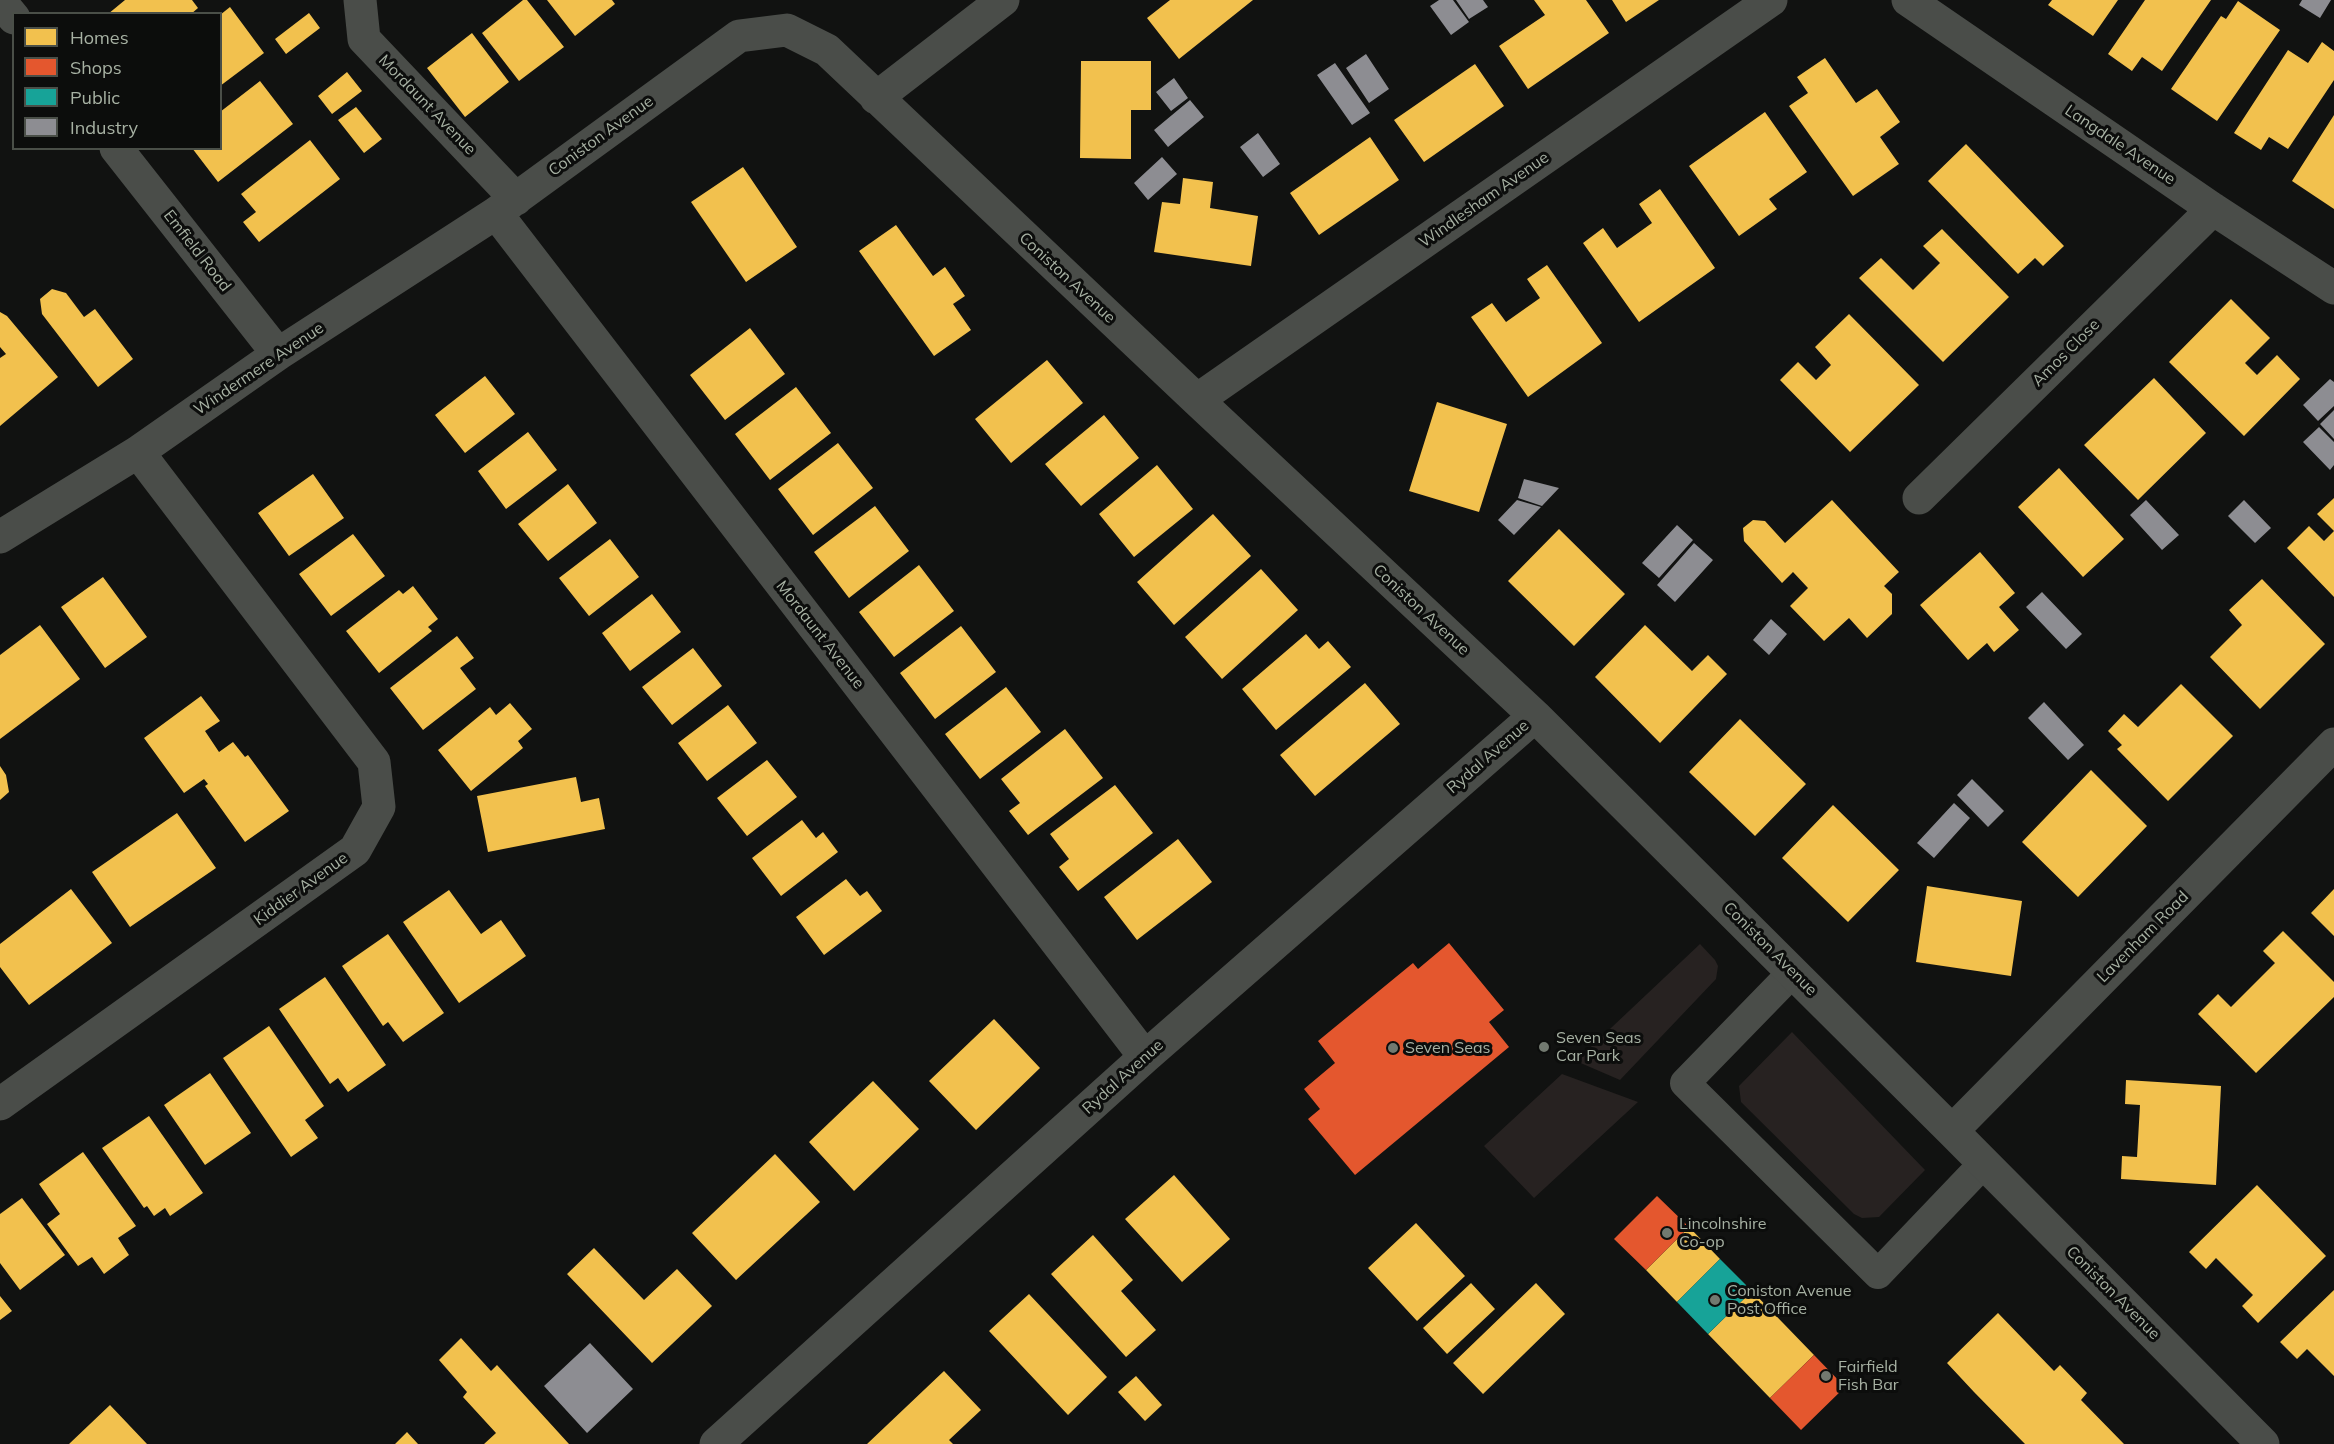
<!DOCTYPE html>
<style>
body{margin:0}
#map{position:relative;width:2334px;height:1444px;overflow:hidden;background:#111211;font-family:Mulish,sans-serif}
canvas{display:block}
.legend{position:absolute;left:12px;top:12px;width:210px;height:138px;box-sizing:border-box;background:#0c0d0c;border:2px solid #4a4f48;margin:0;padding:8px 10px;list-style:none;font-size:18px;color:#a7b1a3}
.legend li{display:flex;align-items:center;gap:12px;height:30px}
.legend b{width:30px;border:2px solid #4a4f48}
</style>
<div id="map">
<canvas width="2334" height="1444"></canvas>
<ul class="legend">
<li><b style="height:16px;background:#f2c14e"></b>Homes</li>
<li><b style="height:16px;background:#e4572e"></b>Shops</li>
<li><b style="height:16px;background:#17a398"></b>Public</li>
<li><b style="height:16px;background:#8d8d92"></b>Industry</li>
</ul>
</div>
<script>
const ctx = document.querySelector('canvas').getContext('2d');
ctx.lineJoin = 'round';
function fillPath(path, color) {
  ctx.fillStyle = color;
  ctx.fill(path, 'evenodd');
}
function shape(rows) {
  const path = new Path2D();
  for (const r of rows) {
    path.moveTo(r[0], r[1]);
    for (let i = 2; i < r.length; i += 2) path.lineTo(r[i], r[i + 1]);
  }
  return path;
}
function trace(path, color, width, dash) {
  ctx.strokeStyle = color;
  ctx.lineWidth = width;
  ctx.lineCap = dash ? 'butt' : 'round';
  ctx.setLineDash(dash || []);
  ctx.stroke(path);
}
function write(font, color, halo, rows, align = 'center') {
  ctx.font = font + ' Mulish,sans-serif';
  ctx.lineWidth = 6;
  ctx.setLineDash([]);
  ctx.textBaseline = 'middle';
  ctx.strokeStyle = halo;
  ctx.fillStyle = color;
  for (const [text, x, y, turn = 0] of rows) {
    ctx.save();
    ctx.translate(x, y);
    ctx.rotate((+turn || 0) * Math.PI / 180);
    ctx.textAlign = isNaN(turn) ? turn : align;
    if (halo) ctx.strokeText(text, 0, 0);
    ctx.fillText(text, 0, 0);
    ctx.restore();
  }
}
fillPath(shape([
 [1700,944,1715,960,1718,966,1716,979,1620,1080,1576,1061],
 [1792,1032,1925,1170,1879,1217,1862,1218,1854,1214,1741,1102,1739,1086],
 [1562,1074,1638,1102,1534,1198,1484,1146]
]), '#272221');
fillPath(shape([
 [125,0,192,0,198,8,191,14,108,14],
 [523,0,527,0,564,47,519,81,482,33],
 [547,0,612,0,615,4,575,36],
 [1170,0,1253,0,1179,59,1147,18],
 [1534,0,1586,0,1609,33,1528,89,1499,46,1545,15],
 [1612,0,1659,0,1626,22],
 [2052,0,2118,0,2093,36,2048,5],
 [2145,0,2211,0,2162,71,2142,57,2132,71,2108,54],
 [2238,1,2280,30,2217,121,2171,89,2221,16,2226,19],
 [230,7,264,53,220,86,220,15],
 [309,13,320,28,286,54,275,39],
 [472,33,509,82,465,117,427,68],
 [2322,42,2334,51,2334,80,2288,149,2269,137,2261,150,2234,133,2288,50,2308,63],
 [1825,58,1856,103,1877,89,1900,122,1880,137,1899,164,1853,196,1789,106,1808,93,1797,77],
 [1081,61,1151,61,1151,110,1131,110,1131,159,1080,158],
 [1475,64,1504,106,1424,162,1394,120],
 [347,72,362,91,332,114,318,96],
 [260,81,293,124,218,182,192,148,220,148,220,112],
 [356,107,382,139,364,153,338,120],
 [1765,112,1807,172,1769,199,1777,209,1739,236,1689,166],
 [2334,115,2334,209,2292,181],
 [1370,137,1399,180,1319,235,1290,193],
 [310,140,340,179,259,242,243,222,256,212,241,194],
 [1966,144,2064,246,2043,266,2035,258,2018,274,1928,181],
 [743,167,797,247,746,282,691,202],
 [1183,178,1213,182,1210,208,1258,216,1251,266,1154,252,1162,202,1180,204],
 [1660,189,1715,268,1639,322,1583,243,1603,228,1617,248,1652,223,1639,204],
 [896,225,933,276,945,267,965,296,953,304,971,330,934,356,859,251],
 [1942,229,2009,297,1943,362,1859,278,1881,258,1913,290,1940,263,1923,246],
 [1547,265,1602,343,1528,397,1471,317,1492,303,1506,322,1540,298,1527,279],
 [52,289,66,293,84,317,95,309,133,359,98,387,42,314,40,299],
 [2231,299,2270,338,2245,363,2257,375,2277,355,2300,379,2244,436,2169,362],
 [0,312,7,316,58,377,0,426,0,358,6,354,0,347],
 [1849,314,1919,385,1850,452,1780,380,1798,362,1816,380,1831,365,1815,347],
 [750,328,785,374,725,420,690,375],
 [1047,360,1083,403,1011,463,975,419],
 [485,376,515,414,465,453,435,415],
 [2154,378,2206,433,2138,500,2084,445],
 [796,387,831,433,770,480,735,434],
 [1437,402,1507,424,1479,512,1409,491],
 [1104,415,1139,458,1081,506,1045,464],
 [528,432,557,470,506,509,478,471],
 [838,443,873,488,813,535,778,489],
 [1157,465,1193,509,1134,557,1099,514],
 [2059,468,2124,539,2083,577,2018,507],
 [313,474,344,518,289,556,258,513],
 [568,484,597,523,548,561,518,524],
 [2334,498,2334,531,2317,514],
 [1832,500,1899,572,1884,586,1892,594,1892,614,1867,638,1849,618,1824,641,1790,606,1808,588,1793,572,1782,583,1744,541,1743,528,1753,520,1765,521,1785,543],
 [875,506,909,551,849,598,814,552],
 [1213,514,1251,556,1174,625,1137,582],
 [2309,526,2324,541,2334,531,2334,597,2287,548],
 [1559,529,1625,594,1574,646,1508,581],
 [353,534,385,576,331,616,299,574],
 [610,539,639,577,589,616,559,578],
 [1980,552,2015,593,1999,607,2019,630,1994,652,1987,643,1968,660,1920,605],
 [919,565,954,611,894,657,859,612],
 [1261,569,1298,610,1222,679,1185,637],
 [103,577,147,637,105,668,61,607],
 [2262,579,2325,644,2260,709,2210,657,2242,625,2229,610],
 [413,586,438,619,428,627,432,631,379,673,346,631,399,590,403,594],
 [652,594,681,632,630,671,602,633],
 [40,625,80,679,0,739,0,655],
 [1645,625,1692,671,1708,655,1727,674,1660,743,1595,677],
 [961,626,996,672,935,719,900,673],
 [1306,634,1319,649,1328,641,1351,667,1276,730,1242,689],
 [457,636,474,658,460,668,476,689,423,730,390,688],
 [693,648,722,686,672,725,642,687],
 [1365,683,1400,724,1315,796,1280,755],
 [2181,684,2233,736,2168,801,2117,749,2122,745,2108,731,2124,714,2138,727],
 [1006,687,1041,732,980,779,945,734],
 [201,696,220,721,205,731,219,752,233,742,245,757,248,755,289,811,245,842,205,786,208,784,204,779,184,793,144,738],
 [510,703,532,729,518,741,523,748,471,791,438,750,490,707,496,715],
 [728,705,757,743,707,781,678,743],
 [1740,719,1806,784,1755,836,1689,772],
 [1065,729,1103,778,1028,835,1009,811,1020,803,1001,779],
 [767,760,797,797,747,836,717,798],
 [0,766,6,775,9,792,0,800],
 [2091,770,2147,826,2078,897,2022,842],
 [576,777,581,802,599,798,605,829,488,852,477,796],
 [1115,785,1153,833,1078,891,1059,867,1069,859,1050,834],
 [1833,805,1899,870,1848,922,1782,858],
 [177,813,216,868,130,927,92,872],
 [802,820,816,838,823,832,838,852,781,896,752,858],
 [1178,839,1212,882,1137,940,1104,897],
 [846,879,860,896,867,891,882,911,824,955,796,917],
 [1927,886,2022,901,2011,976,1916,962],
 [71,889,112,943,29,1005,0,967,0,944],
 [2334,889,2334,936,2311,913],
 [449,890,481,934,501,920,526,956,459,1003,403,922],
 [2283,931,2334,982,2334,997,2256,1073,2198,1014,2218,994,2231,1007,2275,963,2263,951],
 [388,934,444,1013,403,1042,388,1022,383,1026,342,966],
 [325,977,386,1065,348,1092,338,1078,330,1084,279,1009],
 [994,1019,1040,1068,976,1130,929,1081],
 [269,1026,324,1106,305,1120,318,1138,291,1157,223,1058],
 [210,1073,251,1133,205,1165,164,1105],
 [2126,1080,2221,1086,2216,1185,2121,1179,2122,1156,2137,1157,2140,1105,2125,1104],
 [873,1081,919,1129,854,1191,809,1142],
 [149,1116,203,1193,170,1216,165,1208,154,1216,147,1206,144,1208,102,1148],
 [83,1152,136,1226,118,1238,129,1255,104,1274,92,1257,78,1266,47,1224,60,1214,39,1184],
 [775,1154,820,1202,736,1280,692,1233],
 [1174,1175,1230,1239,1182,1282,1125,1219],
 [2257,1185,2326,1256,2258,1323,2242,1306,2253,1295,2216,1258,2206,1269,2189,1252],
 [22,1198,65,1255,20,1290,0,1263,0,1214],
 [1416,1223,1465,1276,1417,1321,1368,1268],
 [1689,1227,1720,1259,1677,1302,1646,1270],
 [1093,1235,1133,1280,1121,1291,1156,1330,1126,1357,1051,1274],
 [594,1248,644,1300,677,1269,712,1306,652,1363,567,1274],
 [1471,1283,1495,1309,1447,1354,1423,1328],
 [1536,1283,1565,1314,1483,1394,1453,1363],
 [2334,1290,2334,1376,2307,1349,2297,1359,2280,1342],
 [1752,1291,1814,1355,1770,1398,1708,1334],
 [1029,1294,1107,1377,1068,1415,989,1331],
 [0,1296,12,1311,0,1320],
 [1998,1313,2054,1371,2060,1365,2087,1393,2081,1400,2124,1444,2025,1444,1974,1392,1947,1363],
 [461,1338,491,1371,497,1365,569,1444,484,1444,496,1433,463,1397,467,1392,439,1360],
 [944,1371,981,1410,949,1440,953,1444,867,1444],
 [1136,1376,1162,1405,1145,1421,1118,1392],
 [110,1405,147,1444,69,1444],
 [407,1432,418,1444,395,1444]
]), '#f2c14e');
fillPath(shape([
 [1449,943,1504,1010,1489,1022,1509,1047,1355,1175,1308,1119,1320,1109,1304,1089,1335,1063,1318,1041,1413,963,1418,969],
 [1657,1196,1689,1227,1646,1270,1614,1239],
 [1814,1355,1845,1387,1801,1430,1770,1398]
]), '#e4572e');
fillPath(shape([
 [1720,1259,1752,1291,1708,1334,1677,1302]
]), '#17a398');
fillPath(shape([
 [1439,0,1453,0,1469,22,1451,35,1430,6],
 [1456,0,1483,0,1488,7,1469,19],
 [2302,0,2331,0,2320,18,2299,5],
 [1366,54,1389,89,1369,103,1346,68],
 [1335,63,1370,113,1352,125,1317,75],
 [1174,78,1188,98,1171,111,1156,92],
 [1190,100,1204,117,1168,147,1154,130],
 [1258,133,1280,164,1263,177,1240,147],
 [1162,157,1177,174,1148,200,1134,183],
 [2330,379,2334,382,2334,406,2318,421,2303,405],
 [2334,410,2334,439,2320,424],
 [2319,427,2334,442,2334,465,2330,470,2303,442],
 [1524,479,1559,488,1542,506,1518,498],
 [1517,500,1541,507,1514,535,1498,520],
 [2146,500,2179,535,2162,550,2130,515],
 [2244,500,2271,528,2255,543,2228,516],
 [1677,525,1693,540,1659,578,1642,563],
 [1694,543,1713,560,1675,602,1657,585],
 [2042,592,2082,634,2066,649,2026,607],
 [1771,619,1787,634,1769,655,1753,640],
 [2044,702,2084,745,2068,760,2028,718],
 [1972,779,2004,811,1988,827,1957,795],
 [1954,803,1970,818,1934,858,1917,843],
 [590,1343,633,1389,587,1433,544,1386]
]), '#8d8d92');
trace(shape([
 [1793,972,1685,1083,1878,1274,1984,1163]
]), '#4a4d49', 30);
trace(shape([
 [360,0,364,39,516,199],
 [1908,0,2213,209,2334,288],
 [0,1,14,18],
 [876,98,1003,0],
 [116,148,278,354],
 [496,213,1145,1057],
 [1197,400,1771,0],
 [1919,498,2213,209],
 [0,537,138,452,278,354,496,213,739,36,787,30,827,50,1197,400,1535,716,1952,1131,2263,1444],
 [0,1104,355,850,379,807,374,762,138,452],
 [1952,1131,2334,744],
 [716,1444,1145,1057,1535,716]
]), '#4a4d49', 33);
for (const [x, y, r, color] of [
 [1544,1047,6,"#727970"],
 [1393,1048,6,"#727970"],
 [1667,1233,6,"#727970"],
 [1715,1300,6,"#727970"],
 [1826,1376,6,"#727970"]
]) {
  const dot = new Path2D();
  dot.arc(x, y, r, 0, 2 * Math.PI);
  ctx.fillStyle = color;
  ctx.fill(dot);
  trace(dot, '#0c0d0c', 2);
}
write('16px', '#a7b1a3', '#0c0d0c', [
 ["Mordaunt Avenue",427,105,46],
 ["Coniston Avenue",601,136,-36],
 ["Langdale Avenue",2120,145,34],
 ["Windlesham Avenue",1484,200,-35],
 ["Emfield Road",197,251,52],
 ["Coniston Avenue",1067,278,43],
 ["Amos Close",2066,353,-45],
 ["Windermere Avenue",259,369,-34],
 ["Coniston Avenue",1421,610,43],
 ["Mordaunt Avenue",820,635,52],
 ["Rydal Avenue",1488,757,-41],
 ["Kiddier Avenue",301,889,-36],
 ["Lavenham Road",2143,937,-45],
 ["Coniston Avenue",1770,949,45],
 ["Rydal Avenue",1123,1077,-42],
 ["Coniston Avenue",2113,1293,45]
]);
write('16px', '#a7b1a3', '#0c0d0c', [
 ["Seven Seas",1556,1038],
 ["Car Park",1556,1056],
 ["Seven Seas",1405,1048],
 ["Lincolnshire",1679,1224],
 ["Co-op",1679,1242],
 ["Coniston Avenue",1727,1291],
 ["Post Office",1727,1309],
 ["Fairfield",1838,1367],
 ["Fish Bar",1838,1385]
], 'left');
</script>
